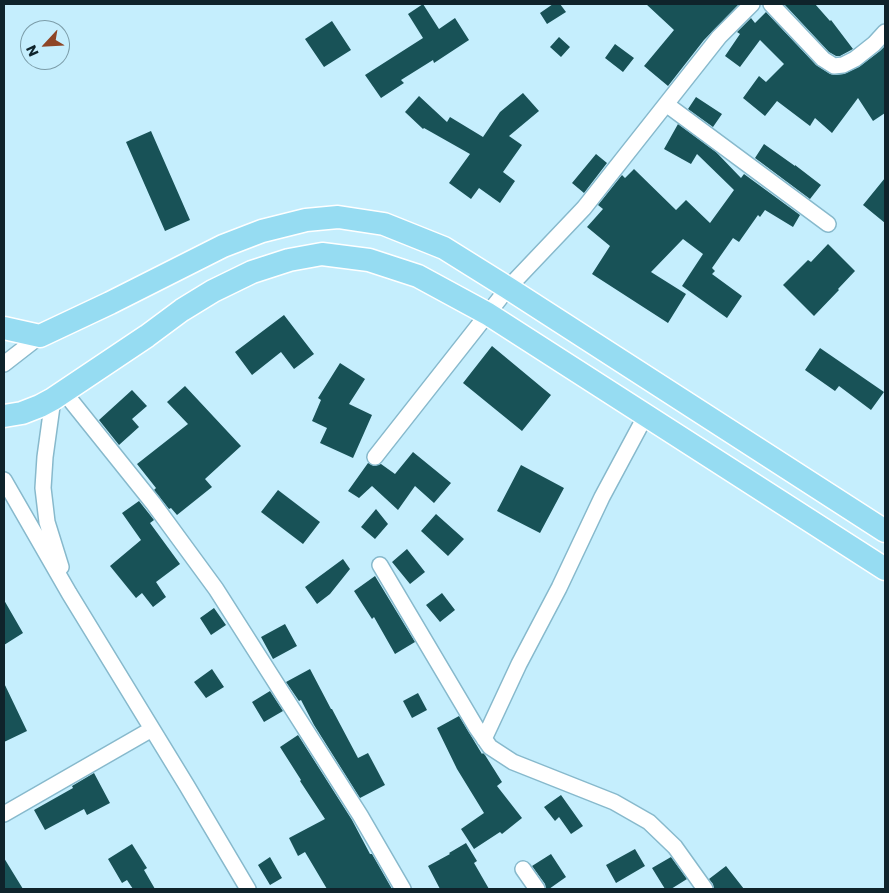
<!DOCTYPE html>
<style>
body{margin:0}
#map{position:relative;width:889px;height:893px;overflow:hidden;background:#c5eefd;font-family:Poppins,sans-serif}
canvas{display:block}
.frame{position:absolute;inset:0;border:5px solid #0f232b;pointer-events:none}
.north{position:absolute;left:20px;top:20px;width:50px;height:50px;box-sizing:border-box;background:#c5eefd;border:1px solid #7c9da9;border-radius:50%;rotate:245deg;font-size:14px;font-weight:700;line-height:20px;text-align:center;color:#0f232b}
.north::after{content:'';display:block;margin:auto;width:18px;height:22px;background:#8e4526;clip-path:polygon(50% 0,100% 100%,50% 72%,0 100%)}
</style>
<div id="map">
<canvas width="889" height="893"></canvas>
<div class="frame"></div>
<div class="north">N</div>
</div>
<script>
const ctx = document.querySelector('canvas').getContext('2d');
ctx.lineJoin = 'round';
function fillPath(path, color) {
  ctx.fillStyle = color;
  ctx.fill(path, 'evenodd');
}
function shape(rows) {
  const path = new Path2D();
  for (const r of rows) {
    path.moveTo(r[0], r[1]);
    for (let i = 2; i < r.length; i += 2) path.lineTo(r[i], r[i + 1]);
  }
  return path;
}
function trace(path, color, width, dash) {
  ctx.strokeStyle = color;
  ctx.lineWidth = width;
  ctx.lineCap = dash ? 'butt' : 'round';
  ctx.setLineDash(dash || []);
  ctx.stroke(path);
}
fillPath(shape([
 [423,4,439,29,455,18,469,40,434,63,433,60,401,80,404,83,381,98,365,75,423,38,408,14],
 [553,4,560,4,566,12,547,24,540,13],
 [646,4,739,4,704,40,668,86,644,66,674,30],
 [784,4,815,4,830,21,831,20,853,49,840,56,836,56,829,52],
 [766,12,816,65,830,74,835,75,844,74,859,67,880,51,885,46,885,113,873,121,858,98,832,133,815,118,810,126,777,101,765,116,743,98,759,76,766,82,784,64,760,40,740,67,725,56,740,34,737,32,751,18,755,23],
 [332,21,351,50,324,67,305,39],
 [559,37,570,47,561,57,550,47],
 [615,44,634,58,623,72,605,58],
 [523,93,539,111,509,136,522,145,503,172,515,181,500,203,479,188,471,199,449,183,470,154,424,128,423,129,405,112,419,96,447,122,450,117,483,137,500,112],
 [696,97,722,114,713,127,688,109],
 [678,124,716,152,741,178,744,174,800,215,793,227,765,210,760,217,758,215,739,242,733,238,712,268,715,271,712,274,742,296,727,318,682,286,703,254,683,239,651,272,686,294,668,323,592,274,610,246,587,227,603,209,598,205,622,175,625,178,634,169,676,210,686,200,710,223,734,190,697,154,691,164,664,149],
 [151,131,190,220,165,231,126,142],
 [764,144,795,166,795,165,821,185,810,199,755,158],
 [596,154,607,163,584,193,572,183],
 [885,178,885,223,863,205],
 [828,244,855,271,838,289,839,290,814,316,783,285,808,260,811,262],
 [284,315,314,354,294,369,281,352,252,375,235,352],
 [492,346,551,395,522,431,463,383],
 [820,348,884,392,871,410,839,386,835,391,805,370],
 [340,363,365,379,349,404,372,415,353,458,320,443,327,428,312,421,321,400,318,398],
 [185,386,241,446,205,479,212,487,177,515,171,508,169,509,154,490,156,488,137,464,188,424,167,402],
 [132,390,147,406,132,419,139,427,119,445,99,420],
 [413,452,451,483,434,503,415,486,398,510,372,486,359,498,348,491,368,463,374,466,381,464,395,474],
 [521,465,564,488,540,533,497,511],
 [278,490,320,522,303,544,261,512],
 [139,501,154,520,150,523,180,564,156,582,166,597,153,607,142,593,136,598,110,566,141,540,122,513],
 [376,509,388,524,375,539,361,527],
 [436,514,464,539,448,556,421,531],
 [407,549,425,572,410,584,392,562],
 [343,559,350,569,330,594,317,604,305,587],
 [375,576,415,642,395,654,374,617,372,619,354,591],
 [442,593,455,610,440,622,426,605],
 [4,600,23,633,4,645],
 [214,608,226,625,211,635,200,618],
 [285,624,297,646,273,659,261,637],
 [212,669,224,687,206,698,194,682],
 [310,669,331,709,332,709,358,758,368,753,385,785,360,798,314,725,301,700,299,701,286,682],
 [4,683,27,731,4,742],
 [270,691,283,711,264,722,252,702],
 [418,693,427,710,412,718,403,701],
 [459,716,482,754,483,753,485,755,502,782,497,786,522,818,502,834,500,832,474,849,461,829,484,813,457,769,437,728],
 [298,735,352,820,370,854,372,854,392,889,327,889,305,852,298,856,289,838,325,819,300,781,301,780,280,747],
 [94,773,110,803,87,815,84,809,45,830,34,810,73,788,72,786],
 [561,795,583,826,571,834,559,817,555,821,544,807],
 [466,843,477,861,474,863,489,889,440,889,428,866,450,854,449,853],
 [132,844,147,868,144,870,155,889,133,889,127,880,122,883,108,859],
 [635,849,645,866,616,883,606,865],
 [551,854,566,877,549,889,546,889,545,884,532,866],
 [270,857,282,878,270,885,258,865],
 [671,857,687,879,671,889,665,889,652,868],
 [4,858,23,889,4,889],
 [726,866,744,889,714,889,713,884,709,879]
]), '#185257');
const street = shape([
 [771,4,823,59,834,66,843,65,855,59,874,44,885,32],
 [666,104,828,224],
 [4,364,40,336],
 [64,392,153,503,216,589,281,691,360,815,403,889],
 [53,399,45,457,43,488,47,522,61,567],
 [375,457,508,288,584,208,719,37,752,4],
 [4,480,69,593,187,786,248,889],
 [380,565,476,727,490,747,513,762,614,802,649,822,675,847,705,889],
 [484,739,519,664,559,588,602,497,646,415],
 [4,814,152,729],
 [523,869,537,889]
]);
const primary = shape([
 [4,328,40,336,110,303,223,246,262,231,306,220,338,217,384,224,444,248,508,288,885,531],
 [4,416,22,413,40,406,53,399,147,336,182,310,213,291,252,272,289,260,322,254,369,260,418,276,488,314,885,569]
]);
trace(street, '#87b9cc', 18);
trace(primary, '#fff', 25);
trace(street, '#fff', 15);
trace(primary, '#96dcf2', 22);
</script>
